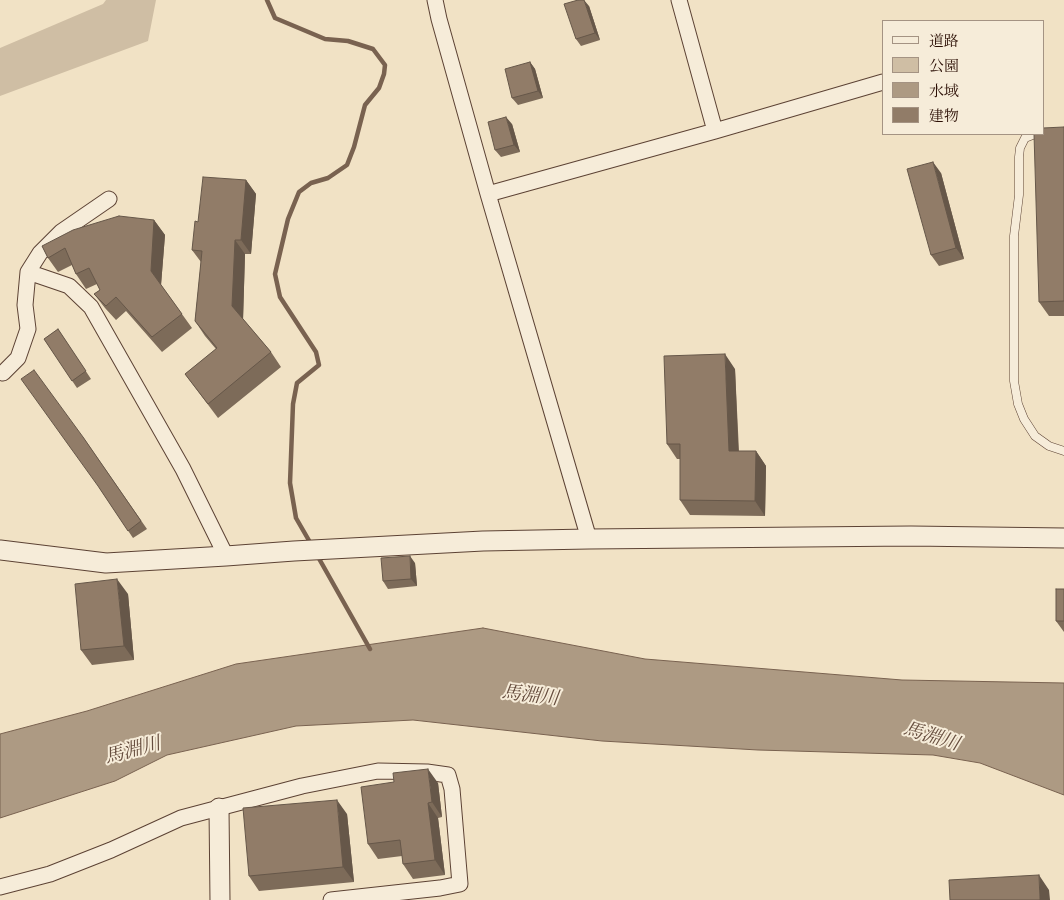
<!DOCTYPE html>
<meta charset="utf-8">
<style>
body{margin:0}
#map{position:relative;width:1064px;height:900px;overflow:hidden;background:#f1e2c5;font-family:"IM FELL DW Pica","Noto Serif JP",serif}
canvas{display:block}
.legend{position:absolute;left:882px;top:20px;width:162px;height:115px;box-sizing:border-box;background:#f6ecd9;border:1px solid #a49383;margin:0;padding:6px 9px;list-style:none;font-size:15px;color:#2a0d03}
.legend li{display:flex;align-items:center;gap:10px;height:25px}
.legend b{width:25px;border:1px solid #a49383}
</style>
<div id="map">
<canvas width="1064" height="900"></canvas>
<ul class="legend">
<li><b style="height:6px;background:#f6ecd9"></b>道路</li>
<li><b style="height:14px;background:#cfbea4"></b>公園</li>
<li><b style="height:14px;background:#ad9a83"></b>水域</li>
<li><b style="height:14px;background:#917c68"></b>建物</li>
</ul>
</div>
<script>
const ctx = document.querySelector('canvas').getContext('2d');
ctx.lineJoin = 'round';
function fillPath(path, color) {
  ctx.fillStyle = color;
  ctx.fill(path, 'evenodd');
}
function shape(rows) {
  const path = new Path2D();
  for (const r of rows) {
    path.moveTo(r[0], r[1]);
    for (let i = 2; i < r.length; i += 2) path.lineTo(r[i], r[i + 1]);
  }
  return path;
}
function trace(path, color, width, dash) {
  ctx.strokeStyle = color;
  ctx.lineWidth = width;
  ctx.lineCap = dash ? 'butt' : 'round';
  ctx.setLineDash(dash || []);
  ctx.stroke(path);
}
function write(font, color, halo, rows, align = 'center') {
  ctx.font = font + ' "IM FELL DW Pica","Noto Serif JP",serif';
  ctx.lineWidth = 4;
  ctx.setLineDash([]);
  ctx.textBaseline = 'middle';
  ctx.strokeStyle = halo;
  ctx.fillStyle = color;
  for (const [text, x, y, turn = 0] of rows) {
    ctx.save();
    ctx.translate(x, y);
    ctx.rotate((+turn || 0) * Math.PI / 180);
    ctx.textAlign = isNaN(turn) ? turn : align;
    if (halo) ctx.strokeText(text, 0, 0);
    ctx.fillText(text, 0, 0);
    ctx.restore();
  }
}
fillPath(shape([
 [106,0,156,0,148,41,0,96,0,48,103,4]
]), '#cfbea4');
const water = shape([
 [483,628,645,659,902,680,1064,683,1064,795,980,763,933,755,758,750,602,741,413,720,296,726,167,755,115,781,0,818,0,734,87,711,236,664,483,628]
]);
fillPath(water, '#ad9a83');
trace(water, '#796250', 1);
trace(shape([
 [267,0,275,18,325,39,348,41,373,49,385,65,384,74,379,88,365,105,354,147,347,165,328,178,311,183,299,192,288,219,275,274,280,297,316,352,319,365,297,383,293,404,290,483,296,518,311,544],
 [317,555,370,649]
]), '#796250', 4.5);
const service = shape([
 [1035,134,1025,138,1020,148,1019,157,1019,195,1014,236,1014,381,1018,404,1024,419,1035,436,1049,446,1064,451]
]);
const minor = shape([
 [435,0,439,19,488,194,589,539],
 [679,0,715,131],
 [488,194,715,131,883,82],
 [28,272,69,286,91,307,183,469,226,556],
 [3,373,18,358,28,329,25,305,28,272,40,253,61,232,109,199],
 [0,887,50,874,111,850,181,818,302,786,378,771,427,772,448,775,452,789,460,884,440,888,331,900]
]);
const tertiary = shape([
 [0,550,106,563,226,556,294,551,483,541,589,539,911,536,1064,538],
 [219,808,220,900]
]);
trace(service, '#5c4234', 9);
trace(minor, '#5c4234', 17);
trace(tertiary, '#5c4234', 21);
trace(service, '#f6ecd9', 8);
trace(minor, '#f6ecd9', 15);
trace(tertiary, '#f6ecd9', 19);
fillPath(shape([
 [589,6,600,40,581,46,576,39],
 [530,62,535,69,543,98,518,105,512,98],
 [512,124,520,152,501,157,495,150],
 [1064,127,1064,316,1049,316,1039,302],
 [941,173,964,259,939,266,931,255],
 [246,180,256,194,251,254,245,254,243,319,271,352,281,367,218,418,185,374,216,349,205,336,195,321,201,262,192,250,198,222],
 [154,220,165,235,161,285,192,328,162,352,126,311,116,320,105,308,94,294,100,290,97,284,86,289,76,274,72,265,58,272,48,258,42,246],
 [58,329,91,379,77,388,44,339],
 [735,369,739,451,756,451,766,466,765,516,690,515,680,500,680,459,677,459,667,444],
 [83,437,147,529,133,538,100,489],
 [415,563,417,586,388,589,383,581],
 [1064,589,1064,632,1056,621],
 [128,594,134,660,92,665,81,650],
 [438,783,442,817,438,818,445,875,413,879,403,864,402,856,378,859,368,844],
 [347,814,354,882,259,891,249,876]
]), '#7d6b59');
fillPath(shape([
 [584,0,589,6,600,40,595,33],
 [530,62,535,69,543,98,538,91],
 [506,117,512,124,520,152,514,145],
 [933,162,941,173,964,259,956,248],
 [246,180,256,194,251,254,241,240],
 [154,220,165,235,161,285,151,271],
 [235,240,245,254,243,321,232,306],
 [725,354,735,369,739,466,729,451],
 [756,451,766,466,765,516,755,501],
 [410,556,415,563,417,586,411,579],
 [117,579,128,594,134,660,124,646],
 [428,769,438,783,442,817,432,802],
 [337,800,347,814,354,882,343,867],
 [428,803,438,818,445,875,435,860],
 [1039,875,1049,890,1050,900,1040,900]
]), '#665749');
const building = shape([
 [578,0,584,0,595,33,576,39,564,4,578,0],
 [530,62,538,91,512,98,505,69,530,62],
 [506,117,514,145,495,150,488,122,506,117],
 [1064,127,1064,301,1039,302,1034,134,1043,134,1043,128,1064,127],
 [933,162,956,248,931,255,907,169,933,162],
 [203,177,246,180,241,240,235,240,232,306,271,352,208,404,185,374,217,348,195,321,202,251,192,250,195,221,198,222,203,177],
 [119,216,154,220,151,271,182,314,152,337,116,297,106,306,94,294,100,290,89,268,76,274,65,248,48,258,42,246,73,230,119,216],
 [58,329,86,371,72,381,44,339,58,329],
 [725,354,729,451,756,451,755,501,680,500,680,444,667,444,664,356,725,354],
 [34,370,83,437,141,521,128,531,98,486,21,379,34,370],
 [410,556,411,579,383,581,381,558,410,556],
 [117,579,124,646,81,650,75,584,117,579],
 [1056,589,1064,589,1064,621,1056,621,1056,589],
 [428,769,432,802,428,803,435,860,403,864,400,840,368,844,361,787,394,782,393,773,428,769],
 [337,800,343,867,249,876,243,808,337,800],
 [1039,875,1040,900,950,900,949,880,1039,875]
]);
fillPath(building, '#917c68');
trace(building, '#665749', 1);
write('italic 19px', '#654c3d', '#f6ecd9', [
 ["馬淵川",530,697,7],
 ["馬淵川",931,738,17],
 ["馬淵川",133,752,-15]
]);
</script>
